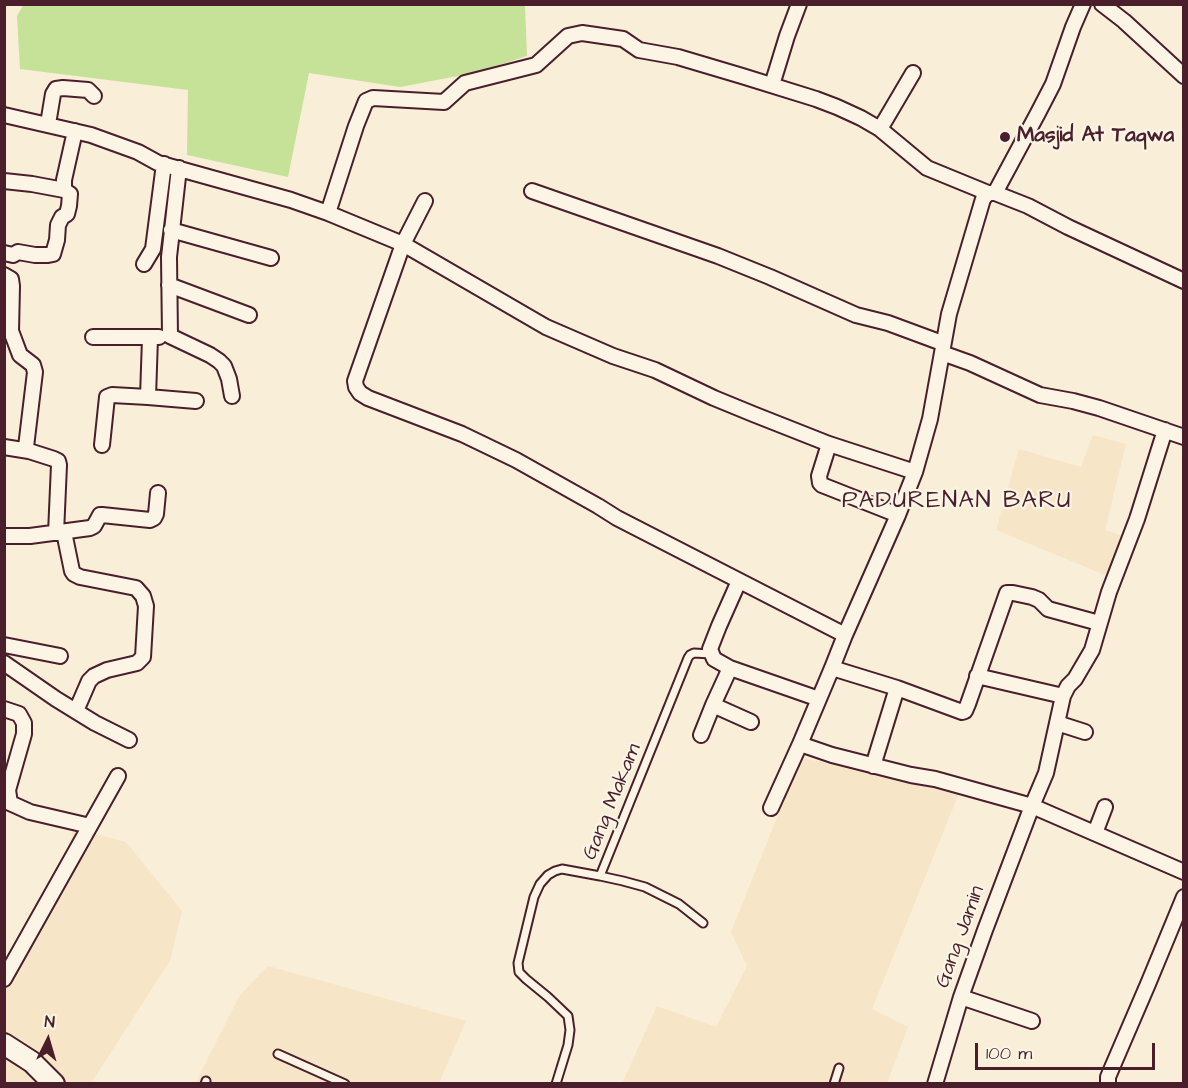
<!DOCTYPE html>
<style>
body{margin:0}
#map{position:relative;width:1188px;height:1088px;overflow:hidden;background:#f9eed7;font-family:"Architects Daughter",sans-serif}
canvas{display:block}
.frame{position:absolute;inset:0;border:6px solid #4a1f2b;pointer-events:none}
.north{position:absolute;left:18px;top:1010px;width:60px;height:60px;-webkit-text-stroke:4px #fcf5e5;paint-order:stroke;rotate:5deg;font-size:16px;font-weight:700;line-height:24px;text-align:center;color:#4a1f2b}
.north::after{content:'';display:block;margin:auto;width:21px;height:27px;background:#4a1f2b;clip-path:polygon(50% 0,100% 100%,50% 72%,0 100%)}
.scale{position:absolute;left:975px;top:1043px;width:180px;height:27px;box-sizing:border-box;border:3px solid #4a1f2b;border-top:0;padding-left:8px;font-size:18px;line-height:21px;white-space:nowrap;color:#4a1f2b;-webkit-text-stroke:4px #fcf5e5;paint-order:stroke}
</style>
<div id="map">
<canvas width="1188" height="1088"></canvas>
<div class="frame"></div>
<div class="north">N</div>
<div class="scale">100 m</div>
</div>
<script>
const ctx = document.querySelector('canvas').getContext('2d');
ctx.lineJoin = 'round';
function fillPath(path, color) {
  ctx.fillStyle = color;
  ctx.fill(path, 'evenodd');
}
function shape(rows) {
  const path = new Path2D();
  for (const r of rows) {
    path.moveTo(r[0], r[1]);
    for (let i = 2; i < r.length; i += 2) path.lineTo(r[i], r[i + 1]);
  }
  return path;
}
function trace(path, color, width, dash) {
  ctx.strokeStyle = color;
  ctx.lineWidth = width;
  ctx.lineCap = dash ? 'butt' : 'round';
  ctx.setLineDash(dash || []);
  ctx.stroke(path);
}
function write(font, color, halo, rows, align = 'center') {
  ctx.font = font + ' "Architects Daughter",sans-serif';
  ctx.lineWidth = 4.5;
  ctx.setLineDash([]);
  ctx.textBaseline = 'middle';
  ctx.strokeStyle = halo;
  ctx.fillStyle = color;
  for (const [text, x, y, turn = 0] of rows) {
    ctx.save();
    ctx.translate(x, y);
    ctx.rotate((+turn || 0) * Math.PI / 180);
    ctx.textAlign = isNaN(turn) ? turn : align;
    if (halo) ctx.strokeText(text, 0, 0);
    ctx.fillText(text, 0, 0);
    ctx.restore();
  }
}
fillPath(shape([
 [1093,435,1126,444,1105,530,1132,539,1122,582,996,530,1019,449,1081,467],
 [801,758,961,788,872,1009,908,1027,887,1083,622,1084,657,1006,716,1027,747,966,731,932],
 [73,828,126,842,182,911,170,961,91,1083,5,1083,4,970,68,871],
 [268,966,466,1021,439,1083,195,1084,240,995]
]), '#f6e5c7');
fillPath(shape([
 [24,4,525,5,527,56,474,73,400,87,309,73,288,177,187,155,188,90,20,69,17,16]
]), '#c6e198');
const lane = shape([
 [600,876,623,881,645,887,679,904,703,923],
 [278,1054,345,1084],
 [205,1084,206,1081],
 [556,1084,568,1045,570,1030,568,1016,548,997,526,979,519,972,518,963,534,897,540,884,548,875,555,871,562,869,600,876,688,658,690,655,694,653,711,654],
 [834,1084,839,1068]
]);
const street = shape([
 [1083,4,1073,27,1053,84,1038,113,995,193,988,193,983,199,949,314,930,419,915,472,898,515,845,635,832,668,800,744,832,755,911,775,935,779,1032,806,1184,872],
 [1102,4,1124,21,1184,76],
 [772,85,787,36,799,4],
 [4,115,91,135,138,152,158,163,291,200,328,213,403,244,546,327,613,356,655,370,714,398,753,414,829,444,915,472],
 [48,124,53,94,56,89,63,88,88,90,94,96],
 [880,129,913,73],
 [179,168,169,257,170,336,210,355,219,361,224,366,229,379,232,396],
 [4,181,32,184,64,190],
 [532,191,718,256,770,277,856,315,888,323,942,343],
 [995,193,1028,206,1068,227,1184,281],
 [425,201,403,244,355,381,356,387,360,393,368,398,462,434,516,460,598,506,617,518,845,635],
 [328,213,356,126,366,101,373,98,444,102,465,83,536,65,568,36,582,33,623,39,639,50,678,57,742,76,816,99,837,107,861,118,880,129,927,168,988,193],
 [171,230,271,258],
 [4,253,13,255,18,252,35,255,48,255,53,254,57,240,58,225,62,217,67,214,69,206,70,194,64,190,64,180,75,131],
 [144,264,153,249,164,164],
 [4,275,11,279,12,286,11,331,20,355,33,365,35,372,26,447,29,451,54,459,58,461,59,465,56,533],
 [169,285,249,315],
 [93,337,159,337],
 [942,353,970,363,1040,395,1073,401,1099,408,1184,437],
 [148,397,196,401],
 [829,444,819,476,820,483,822,485,898,515],
 [102,445,107,397,112,395,148,397,150,338],
 [4,447,29,451],
 [64,532,72,571,74,574,80,577,136,588,143,596,146,606,143,657,137,663,107,670,94,676,89,681,76,711],
 [4,536,30,536,90,528,94,526,100,515,102,515,150,520,154,518,156,514,158,493],
 [4,645,60,656],
 [4,663,56,699,95,723,129,740],
 [730,668,714,659,710,649,719,626,739,581],
 [832,668,897,688,962,712,965,711,968,704,1007,593,1013,593,1032,597,1039,600,1048,609,1099,623],
 [977,676,1063,696],
 [4,709,19,714,24,723,24,734,8,790,10,803,30,812,90,826],
 [751,722,713,705,730,668,819,699],
 [1057,723,1085,732],
 [701,735,713,705],
 [873,766,897,688],
 [771,808,800,744],
 [1095,833,1105,807],
 [4,979,118,776],
 [961,997,1032,1021],
 [935,1084,961,997,985,930,1032,806,1046,773,1063,696,1068,686,1075,679,1092,650,1109,592,1137,519,1165,430],
 [1108,1084,1108,1077,1148,984,1184,897]
]);
const secondary = shape([
 [4,1044,32,1062,54,1084]
]);
trace(lane, '#4a1f2b', 11);
trace(street, '#4a1f2b', 18);
trace(secondary, '#4a1f2b', 24);
trace(lane, '#fcf5e5', 7);
trace(street, '#fcf5e5', 14);
trace(secondary, '#fcf5e5', 20);
for (const [x, y, r, color] of [
 [1005,137,6,"#4a1f2b"]
]) {
  const dot = new Path2D();
  dot.arc(x, y, r, 0, 2 * Math.PI);
  ctx.fillStyle = color;
  ctx.fill(dot);
  trace(dot, '#fcf5e5', 2);
}
write('bold 21px', '#4a1f2b', '#fcf5e5', [
 ["Masjid At Taqwa",1017,137]
], 'left');
write('21px', '#4a1f2b', '#fcf5e5', [
 ["Gang Makam",613,802,-68],
 ["Gang Jamin",961,937,-70]
]);
ctx.letterSpacing = '1.5px';
write('24px', '#4a1f2b', '#fcf5e5', [
 ["PADURENAN BARU",957,502]
]);
ctx.letterSpacing = '0px';
</script>
